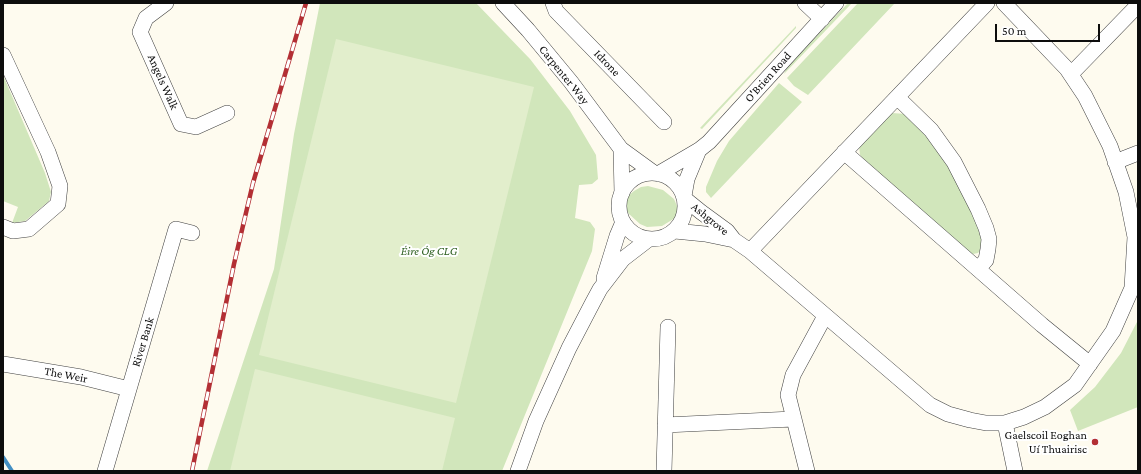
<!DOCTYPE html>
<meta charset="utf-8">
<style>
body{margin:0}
#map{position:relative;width:1141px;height:474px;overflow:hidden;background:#fefbef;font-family:"Crimson Pro",serif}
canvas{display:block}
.frame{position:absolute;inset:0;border:4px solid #0d0d0d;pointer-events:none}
.scale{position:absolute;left:995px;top:24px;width:105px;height:18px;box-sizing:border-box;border:2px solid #0d0d0d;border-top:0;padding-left:5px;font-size:12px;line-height:14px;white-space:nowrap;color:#0d0d0d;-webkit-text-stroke:3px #fff;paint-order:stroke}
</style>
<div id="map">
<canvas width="1141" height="474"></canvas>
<div class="frame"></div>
<div class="scale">50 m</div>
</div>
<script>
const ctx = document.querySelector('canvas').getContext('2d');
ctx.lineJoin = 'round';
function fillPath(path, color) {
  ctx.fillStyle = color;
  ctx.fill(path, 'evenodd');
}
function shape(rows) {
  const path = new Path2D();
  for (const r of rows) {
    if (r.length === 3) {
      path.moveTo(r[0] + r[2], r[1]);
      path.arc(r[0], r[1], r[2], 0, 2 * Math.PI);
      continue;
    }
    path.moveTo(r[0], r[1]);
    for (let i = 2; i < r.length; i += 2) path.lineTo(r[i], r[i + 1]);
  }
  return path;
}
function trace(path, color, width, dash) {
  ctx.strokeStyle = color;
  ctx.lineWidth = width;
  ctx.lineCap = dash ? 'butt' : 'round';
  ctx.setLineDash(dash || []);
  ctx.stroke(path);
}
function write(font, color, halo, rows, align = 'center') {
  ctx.font = font + ' "Crimson Pro",serif';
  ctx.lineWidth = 4;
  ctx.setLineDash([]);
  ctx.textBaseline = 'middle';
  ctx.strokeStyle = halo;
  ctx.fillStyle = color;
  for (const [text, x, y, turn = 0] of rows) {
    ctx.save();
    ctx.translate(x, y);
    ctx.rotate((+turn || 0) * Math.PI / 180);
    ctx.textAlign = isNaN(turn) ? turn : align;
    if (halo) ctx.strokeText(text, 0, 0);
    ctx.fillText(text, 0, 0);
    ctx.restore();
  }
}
fillPath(shape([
 [320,3,476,3,530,59,570,111,596,155,598,179,592,184,579,185,575,218,590,222,595,229,592,251,502,471,207,471,274,269,294,134],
 [848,3,852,3,784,74,787,67],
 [858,3,895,3,808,95,794,86,787,78],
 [796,26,796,28,702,129,700,128],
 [3,75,45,173,51,192,49,201,25,221,12,223,18,207,3,201],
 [779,83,802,102,711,198,706,192,706,187,717,161,729,141],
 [892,113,906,114,912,120,940,153,954,175,973,211,983,241,981,249,978,253,973,254,968,252,868,165,860,155,859,146],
 [648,186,663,190,674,199,677,206,677,212,675,218,662,226,647,227,640,224,629,214,625,208,625,202,628,196,634,191,641,187],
 [1138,320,1138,407,1078,431,1070,410,1095,387,1121,353]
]), '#d1e6bb');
fillPath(shape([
 [336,39,534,87,456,403,259,355],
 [255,369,455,418,442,471,230,471]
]), '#e2eecc');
trace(shape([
 [3,457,12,471]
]), '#438fc3', 4);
const minor = shape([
 [166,3,146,18,140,32,181,124,196,127,227,113],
 [503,3,528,30,571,82,621,149,654,173],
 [553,3,556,11,664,122],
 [805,3,822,19],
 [3,55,48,152,60,186,58,204,29,229,13,231,3,227],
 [1071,74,1138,5],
 [897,97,931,130,954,162,978,209,986,228,989,239,988,249,986,260,978,269],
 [621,149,622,193],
 [844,152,1042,325,1090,364],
 [1115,162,1138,153],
 [652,206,33],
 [658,174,699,150,709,142,836,3],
 [684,196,687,179,699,150],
 [685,199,701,212,727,231,734,240,750,251,930,405,948,414,970,420,986,423,1005,423,1024,417,1045,407,1075,385,1113,331,1132,288,1135,237,1126,192,1110,146,1085,96,1067,69,1004,3],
 [675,231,705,234,734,240],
 [750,251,987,3],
 [604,278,617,236,623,222],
 [3,364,81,377,129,389],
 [1005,423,1015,471],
 [665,425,793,419],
 [105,471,176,229,192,233],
 [518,471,536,421,569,348,593,302,600,289,623,259,649,239],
 [664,471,668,327],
 [807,471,788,395,793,375,825,316]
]);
trace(minor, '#404040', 16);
trace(minor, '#fff', 15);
const rail = shape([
 [192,471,234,264,253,183,306,3]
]);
trace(rail, '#b32f34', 4.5);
trace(rail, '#fff', 3, [9]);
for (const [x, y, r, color] of [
 [1095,442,4,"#b32f34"]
]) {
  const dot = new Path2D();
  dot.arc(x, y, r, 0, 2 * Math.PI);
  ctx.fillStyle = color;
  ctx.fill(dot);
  trace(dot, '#fff', 1.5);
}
write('12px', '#0d0d0d', '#fff', [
 ["Idrone",607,63,46],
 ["Carpenter Way",564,75,51],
 ["O'Brien Road",768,77,-48],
 ["Angels Walk",163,82,66],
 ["Ashgrove",710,219,39],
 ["River Bank",143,342,-73],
 ["The Weir",66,375,11]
]);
write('italic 12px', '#2f6022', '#fff', [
 ["Éire Óg CLG",429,251]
]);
write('12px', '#0d0d0d', '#fff', [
 ["Gaelscoil Eoghan",1087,435],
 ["Uí Thuairisc",1087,449]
], 'right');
</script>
